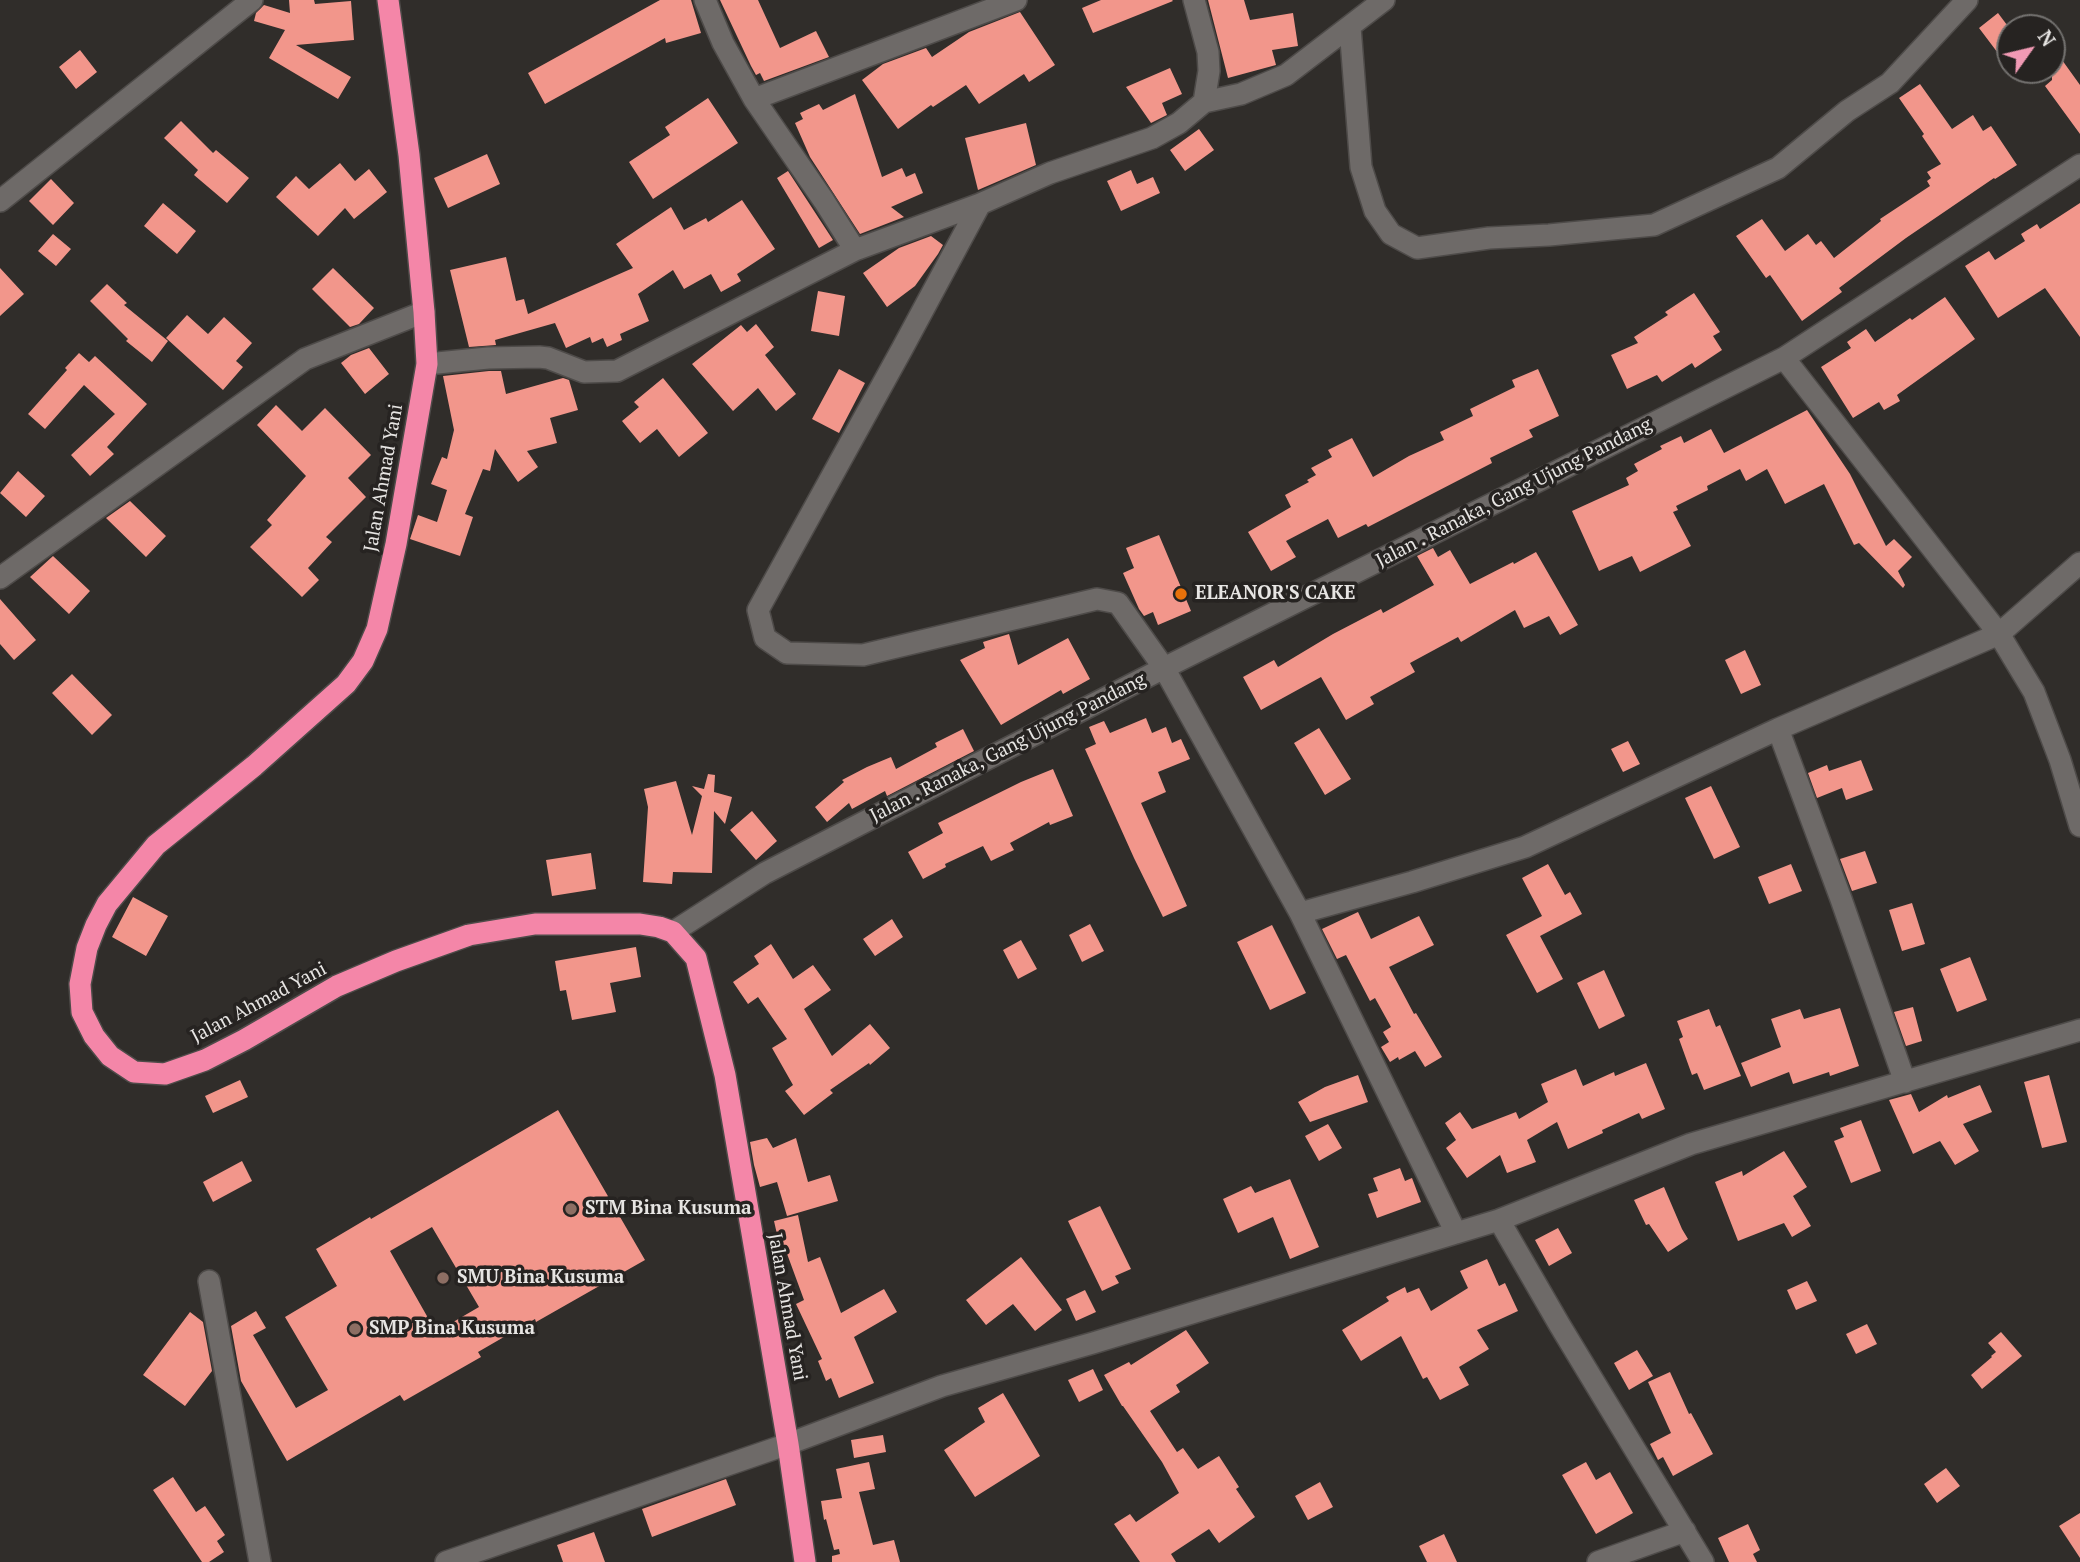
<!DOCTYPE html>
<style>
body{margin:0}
#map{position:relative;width:2080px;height:1562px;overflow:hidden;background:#302d2a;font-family:"PT Serif",serif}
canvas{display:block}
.north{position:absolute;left:1996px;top:14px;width:70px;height:70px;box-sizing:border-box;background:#262321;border:2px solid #73716f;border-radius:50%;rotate:56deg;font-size:19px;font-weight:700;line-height:28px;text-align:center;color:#e7e5e3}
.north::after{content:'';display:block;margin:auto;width:24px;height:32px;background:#f19ab4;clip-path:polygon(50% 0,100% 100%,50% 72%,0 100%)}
</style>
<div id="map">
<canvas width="2080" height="1562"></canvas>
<div class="north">N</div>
</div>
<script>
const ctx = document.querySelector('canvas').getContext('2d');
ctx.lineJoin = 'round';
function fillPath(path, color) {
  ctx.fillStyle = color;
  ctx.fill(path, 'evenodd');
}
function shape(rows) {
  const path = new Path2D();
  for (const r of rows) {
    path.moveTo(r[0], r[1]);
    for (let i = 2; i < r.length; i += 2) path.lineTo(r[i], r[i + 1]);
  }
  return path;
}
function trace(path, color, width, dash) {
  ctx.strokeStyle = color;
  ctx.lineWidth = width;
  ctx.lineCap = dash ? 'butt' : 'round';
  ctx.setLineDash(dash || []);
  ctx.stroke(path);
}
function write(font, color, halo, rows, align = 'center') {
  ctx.font = font + ' "PT Serif",serif';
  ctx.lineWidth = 7;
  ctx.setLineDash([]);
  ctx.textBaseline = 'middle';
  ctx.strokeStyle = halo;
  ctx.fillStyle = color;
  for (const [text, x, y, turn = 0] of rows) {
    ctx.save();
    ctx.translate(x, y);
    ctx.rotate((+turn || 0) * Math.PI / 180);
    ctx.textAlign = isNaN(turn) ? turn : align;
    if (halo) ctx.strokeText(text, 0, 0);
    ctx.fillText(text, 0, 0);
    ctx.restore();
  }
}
fillPath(shape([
 [289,0,314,0,315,4,351,1,354,40,296,45,351,77,338,99,269,58,285,30,254,21,256,13,264,5,290,13],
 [660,0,691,0,701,33,666,43,665,38,545,104,528,73],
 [720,0,758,0,780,48,816,31,829,57,764,81,760,73,756,75,751,66],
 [1101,0,1172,0,1173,1,1093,33,1082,8],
 [1208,0,1244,0,1250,20,1293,13,1298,46,1272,50,1276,65,1228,78],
 [1020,12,1055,65,1029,82,1024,74,979,104,966,85,933,107,931,105,898,129,862,80,883,64,926,48,932,57,969,32],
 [1998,13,2010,29,2010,69,1979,28],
 [2052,46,2080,85,2080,134,2045,86,2052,80],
 [80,50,97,72,76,89,59,67],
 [1170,68,1182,94,1162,103,1167,115,1151,123,1126,87],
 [1920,84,1952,129,1973,115,1983,131,1991,126,2017,165,1995,179,1994,178,1906,238,1839,288,1842,292,1802,321,1770,275,1766,278,1736,236,1762,219,1785,251,1808,234,1816,245,1821,241,1834,258,1881,221,1880,219,1930,186,1927,181,1931,178,1927,172,1941,164,1922,136,1924,134,1899,98],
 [855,94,882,177,902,168,906,177,915,173,923,193,891,207,904,217,860,234,810,157,795,123,803,119,800,113,819,104,823,110],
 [708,98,738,143,653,199,629,162,670,135,665,127],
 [181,121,213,153,216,150,249,178,227,203,194,175,198,170,164,138],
 [1026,123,1036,165,978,190,965,138],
 [1199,129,1214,150,1185,171,1170,150],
 [487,154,500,184,448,208,434,178],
 [340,163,355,181,369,169,387,192,354,219,345,208,318,236,276,197,296,176,309,189],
 [1131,170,1137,184,1153,177,1160,193,1121,211,1107,181],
 [788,171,833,240,819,248,777,178],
 [51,179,74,203,53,225,29,201],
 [742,200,775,249,737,274,741,281,721,292,711,274,684,289,673,270,638,294,649,321,620,334,622,340,607,347,603,338,592,343,590,337,566,348,555,323,495,340,496,345,469,347,450,270,506,257,516,301,524,299,528,314,633,268,616,244,671,207,684,230,706,218,708,222],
 [163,203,196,231,177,254,144,226],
 [2080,203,2080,337,2045,288,1998,318,1965,266,1989,251,1995,260,2025,241,2021,234,2037,224,2040,229],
 [53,234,71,249,56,266,38,251],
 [931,236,943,245,938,254,915,286,887,307,863,273,899,248],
 [0,268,24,294,0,316],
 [333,268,374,308,359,324,350,327,312,289],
 [107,284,127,303,124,305,168,341,152,362,126,341,128,339,90,301],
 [818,291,845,296,839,336,811,331],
 [1694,293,1720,332,1713,336,1722,350,1695,368,1692,363,1662,382,1657,375,1627,389,1611,355,1638,343,1634,337,1668,315,1665,312],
 [1945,297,1975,339,1897,395,1900,401,1884,410,1879,402,1853,418,1821,367,1851,348,1847,342,1866,329,1875,342,1910,318,1912,320],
 [187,315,208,334,224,317,252,343,236,361,243,367,223,390,166,338],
 [756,324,774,347,765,355,796,394,776,411,758,388,733,411,692,364,741,325,747,332],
 [369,348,389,374,365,394,341,363,351,355],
 [79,353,89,362,95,356,147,404,107,447,114,454,90,476,71,455,115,414,84,385,45,429,28,414,67,370,65,368],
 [839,369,865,383,839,433,812,419],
 [1538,369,1559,416,1529,430,1533,437,1490,458,1492,463,1368,527,1366,524,1338,538,1328,519,1286,541,1296,557,1271,571,1248,532,1291,507,1285,495,1309,482,1307,480,1316,475,1311,468,1332,457,1328,450,1352,438,1373,477,1409,456,1444,440,1440,432,1473,416,1470,409,1515,387,1512,380],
 [489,371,501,371,506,394,563,378,569,380,578,410,550,418,557,443,527,451,538,467,518,482,495,449,490,471,483,469,465,514,473,517,460,556,410,539,418,515,437,522,447,490,431,484,442,457,447,459,454,430,443,376],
 [663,378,708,433,679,457,657,429,640,443,622,421,639,407,634,402],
 [276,405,302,431,325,408,371,455,348,478,366,497,326,537,332,542,308,568,319,580,302,597,250,547,272,525,267,520,306,476,257,425],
 [1807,410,1850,474,1886,546,1894,539,1912,557,1898,571,1905,585,1903,588,1859,543,1854,545,1824,484,1785,504,1767,469,1746,481,1740,469,1707,486,1708,490,1676,506,1678,510,1673,512,1691,546,1640,572,1632,556,1599,571,1572,511,1629,485,1626,478,1638,471,1634,464,1662,449,1660,446,1681,436,1684,443,1711,429,1724,453],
 [18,471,45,496,26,517,0,493],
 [130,501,166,536,146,557,106,518],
 [1159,535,1191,611,1158,625,1153,612,1144,616,1139,609,1123,573,1134,568,1126,548],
 [1433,548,1438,557,1450,550,1470,584,1513,562,1514,564,1536,552,1578,625,1560,635,1549,616,1524,628,1515,610,1461,642,1458,637,1410,663,1415,672,1370,697,1374,704,1346,720,1321,677,1261,710,1243,677,1274,660,1278,667,1333,634,1381,609,1383,613,1434,585,1417,556],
 [53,556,90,591,69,614,30,577],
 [0,599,36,640,14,660,0,644],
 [1009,634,1018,665,1068,638,1090,679,1063,694,1061,690,1001,725,960,660,985,648,983,642],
 [1745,650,1761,685,1741,694,1725,660],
 [72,674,112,715,92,735,52,693],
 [1146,718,1152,733,1166,727,1172,743,1181,739,1190,759,1158,772,1166,792,1141,803,1187,906,1163,917,1134,858,1085,749,1096,744,1089,727,1104,721,1110,733],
 [1319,728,1351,779,1325,795,1294,743],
 [963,729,974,751,887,796,885,791,852,809,849,803,827,822,815,807,844,782,842,780,867,767,891,757,896,769,937,747,935,743],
 [1628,741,1640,764,1623,772,1611,749],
 [1861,760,1873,790,1846,800,1842,788,1817,798,1808,773,1827,765,1829,771],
 [1053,769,1073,816,1050,825,1049,822,1010,843,1014,850,991,861,983,846,945,864,946,867,923,879,908,852,943,833,938,823,1021,782],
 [708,774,715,775,714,792,732,797,725,824,714,811,712,873,673,872,672,884,643,882,648,807,644,789,676,781,692,835,702,796,692,786,704,789],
 [1711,786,1740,847,1714,859,1685,798],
 [752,811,777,841,756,860,730,830],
 [1865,851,1877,883,1852,891,1840,859],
 [591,853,596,889,552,896,546,860],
 [1548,864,1565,895,1570,892,1582,914,1540,936,1563,979,1537,993,1506,935,1542,916,1522,878],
 [1791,864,1802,891,1769,904,1758,877],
 [133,897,168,916,146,956,112,937],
 [1912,903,1925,944,1902,951,1889,910],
 [1358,912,1371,939,1419,916,1434,945,1389,967,1414,1014,1416,1013,1442,1057,1425,1067,1415,1051,1399,1060,1398,1057,1390,1062,1381,1047,1389,1042,1383,1032,1391,1027,1375,998,1370,1001,1346,955,1337,959,1322,929],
 [892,919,903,937,875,956,863,939],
 [1090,924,1104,951,1082,962,1069,935],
 [1272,925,1306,993,1270,1010,1237,942],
 [1021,940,1037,969,1018,979,1003,950],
 [771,944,793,979,813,965,831,990,804,1009,832,1056,870,1024,890,1048,870,1065,869,1063,830,1090,833,1093,804,1115,785,1091,793,1085,772,1048,787,1039,758,997,748,1004,733,982,759,964,754,956],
 [636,947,641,977,610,983,616,1012,572,1020,566,990,560,991,555,961],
 [1970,957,1987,1000,1957,1012,1940,969],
 [1604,970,1625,1016,1599,1029,1577,983],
 [1913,1007,1922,1041,1906,1046,1894,1012],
 [1840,1008,1859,1066,1830,1076,1829,1072,1793,1084,1789,1072,1751,1087,1741,1063,1781,1047,1771,1019,1800,1009,1804,1019],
 [1709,1009,1716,1027,1720,1025,1741,1076,1704,1090,1697,1073,1692,1075,1679,1039,1683,1037,1677,1021],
 [1646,1063,1665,1109,1642,1119,1639,1113,1602,1130,1603,1133,1568,1149,1557,1122,1527,1140,1536,1162,1507,1173,1500,1155,1467,1178,1446,1148,1456,1140,1445,1123,1460,1112,1472,1129,1516,1112,1519,1119,1548,1102,1541,1084,1576,1069,1583,1086,1614,1072,1615,1076],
 [1358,1075,1368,1102,1310,1122,1298,1102,1325,1087],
 [2049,1075,2067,1142,2042,1148,2024,1082],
 [240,1080,248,1097,213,1113,205,1096],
 [1980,1085,1992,1112,1963,1124,1979,1151,1955,1165,1940,1141,1913,1154,1889,1100,1911,1094,1919,1112,1947,1095,1948,1098],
 [558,1110,645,1260,536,1322,535,1319,478,1352,481,1357,404,1401,400,1395,287,1461,241,1381,231,1326,256,1311,266,1328,253,1335,296,1408,328,1390,285,1317,337,1286,316,1249,370,1217,371,1219],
 [432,1227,479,1307,436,1332,390,1251],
 [1861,1120,1881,1171,1851,1183,1834,1141,1844,1137,1840,1128],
 [1328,1124,1342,1148,1319,1161,1305,1136],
 [767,1138,773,1148,796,1138,808,1182,830,1175,838,1201,787,1216,777,1182,760,1187,754,1165,750,1142],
 [1784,1151,1807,1187,1793,1196,1811,1226,1792,1237,1784,1223,1738,1241,1715,1182,1742,1171,1743,1176],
 [242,1161,252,1181,213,1202,203,1182],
 [1400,1168,1405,1181,1412,1178,1421,1202,1377,1218,1368,1194,1378,1191,1373,1178],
 [1290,1179,1319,1247,1290,1259,1273,1217,1238,1233,1223,1199,1251,1186,1255,1193],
 [1664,1187,1682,1229,1688,1239,1668,1252,1649,1224,1646,1225,1634,1200],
 [1100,1206,1131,1269,1115,1276,1119,1283,1102,1291,1068,1221],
 [798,1215,808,1262,820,1257,841,1313,884,1289,897,1312,854,1337,874,1383,839,1398,831,1378,826,1381,818,1361,822,1359,796,1304,804,1300,786,1251,781,1252,774,1221],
 [1558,1228,1572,1253,1549,1266,1535,1240],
 [1021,1257,1062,1310,1035,1331,1013,1304,986,1325,966,1300],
 [1487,1259,1499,1286,1505,1283,1518,1311,1477,1330,1489,1349,1459,1367,1469,1385,1440,1400,1427,1377,1423,1379,1401,1336,1361,1361,1342,1330,1389,1301,1386,1297,1405,1287,1407,1293,1419,1288,1431,1311,1468,1288,1460,1271],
 [1807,1281,1817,1301,1796,1310,1787,1290],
 [1085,1290,1096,1312,1076,1321,1066,1299],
 [190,1312,203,1322,212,1371,185,1406,143,1375],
 [1867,1324,1877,1344,1856,1354,1846,1334],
 [1186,1330,1209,1363,1176,1385,1180,1392,1150,1411,1177,1452,1183,1448,1198,1469,1219,1456,1239,1487,1236,1489,1255,1517,1219,1543,1209,1529,1171,1554,1176,1562,1140,1562,1114,1524,1130,1514,1136,1522,1179,1493,1162,1462,1123,1406,1122,1406,1104,1375,1129,1362,1131,1365],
 [2001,1332,2022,1356,1982,1389,1971,1375,1992,1357,1991,1356,1996,1352,1988,1343],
 [1637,1350,1653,1376,1629,1390,1614,1363],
 [1093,1369,1103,1390,1079,1402,1068,1380],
 [1670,1372,1689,1414,1691,1413,1713,1454,1673,1476,1663,1457,1658,1460,1650,1444,1671,1433,1648,1382],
 [1003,1393,1040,1456,975,1497,944,1450,985,1422,978,1408],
 [883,1435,886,1452,854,1458,851,1440],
 [869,1462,875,1489,859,1492,873,1545,894,1540,900,1562,832,1562,832,1556,840,1554,839,1549,834,1550,826,1519,824,1520,821,1501,842,1498,836,1469],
 [1586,1462,1596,1480,1610,1472,1633,1513,1596,1534,1562,1475],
 [1946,1468,1960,1486,1937,1503,1924,1484],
 [173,1477,196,1512,205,1506,225,1535,217,1541,224,1552,209,1562,202,1562,153,1490],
 [726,1479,736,1505,652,1537,642,1509],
 [1320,1482,1333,1507,1308,1520,1295,1496],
 [2080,1513,2080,1558,2059,1526],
 [1748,1524,1760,1550,1753,1554,1757,1562,1729,1562,1718,1538],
 [594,1532,605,1562,563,1562,557,1545],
 [1444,1534,1457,1562,1427,1562,1419,1546]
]), '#f2968b');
const street = shape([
 [705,0,723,43,754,99,824,201,855,250],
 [1350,27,1361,167,1375,211,1391,234,1417,248,1489,238,1549,235,1654,225,1778,168,1847,111,1890,83,1967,0],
 [754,99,1016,0],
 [1204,102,1241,94,1286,75,1384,0],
 [0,201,252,0],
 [980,204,902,349,758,610,765,638,787,653,863,655,1097,599,1118,603,1164,668,1300,913,1456,1233],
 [1784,358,1999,634,2034,692,2060,760,2080,826],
 [427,364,488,358,539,357,548,358,584,372,617,371,855,250,980,204,1050,173,1152,138,1179,123,1204,102,1209,71,1208,52,1194,0],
 [1778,729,1841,899,1905,1082],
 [1300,913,1412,882,1525,847,1778,729,1999,634,2080,563],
 [673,932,765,873,1164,668,1784,358,2080,165],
 [1499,1220,1559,1324,1703,1562],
 [209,1281,260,1562],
 [446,1562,788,1444,942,1386,1093,1343,1499,1220,1691,1144,2080,1030],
 [1598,1562,1685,1531]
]);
const secondary = shape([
 [0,578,305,359,424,312]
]);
const highway = shape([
 [388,0,409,155,424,312,427,364,396,544,377,629,363,661,346,684,254,766,156,845,107,904,96,925,87,948,80,984,82,1012,94,1036,110,1056,134,1072,165,1074,205,1060,244,1040,337,986,396,961,469,935,535,924,640,924,659,927,673,932,696,958,725,1075,788,1444,805,1562]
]);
trace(street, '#4e4b49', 24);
trace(secondary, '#4e4b49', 24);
trace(highway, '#4e4b49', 24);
trace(street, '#6e6a68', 21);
trace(secondary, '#6e6a68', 21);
trace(highway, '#f486a8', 21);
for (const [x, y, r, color] of [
 [1181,594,7,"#e8710a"],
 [571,1209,7,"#8d6e63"],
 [443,1278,7,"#8d6e63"],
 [355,1329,7,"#8d6e63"]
]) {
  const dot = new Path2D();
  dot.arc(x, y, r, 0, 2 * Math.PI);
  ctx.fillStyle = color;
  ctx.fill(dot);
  trace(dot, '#262321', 2.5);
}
write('19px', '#e7e5e3', '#262321', [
 ["Jalan Ahmad Yani",384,478,-80],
 ["Jalan . Ranaka, Gang Ujung Pandang",1514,493,-27],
 ["Jalan . Ranaka, Gang Ujung Pandang",1008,748,-27],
 ["Jalan Ahmad Yani",259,1003,-28],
 ["Jalan Ahmad Yani",787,1307,80]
]);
write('bold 19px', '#e7e5e3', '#262321', [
 ["ELEANOR'S CAKE",1195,594],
 ["STM Bina Kusuma",585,1209],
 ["SMU Bina Kusuma",457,1278],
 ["SMP Bina Kusuma",369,1329]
], 'left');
</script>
